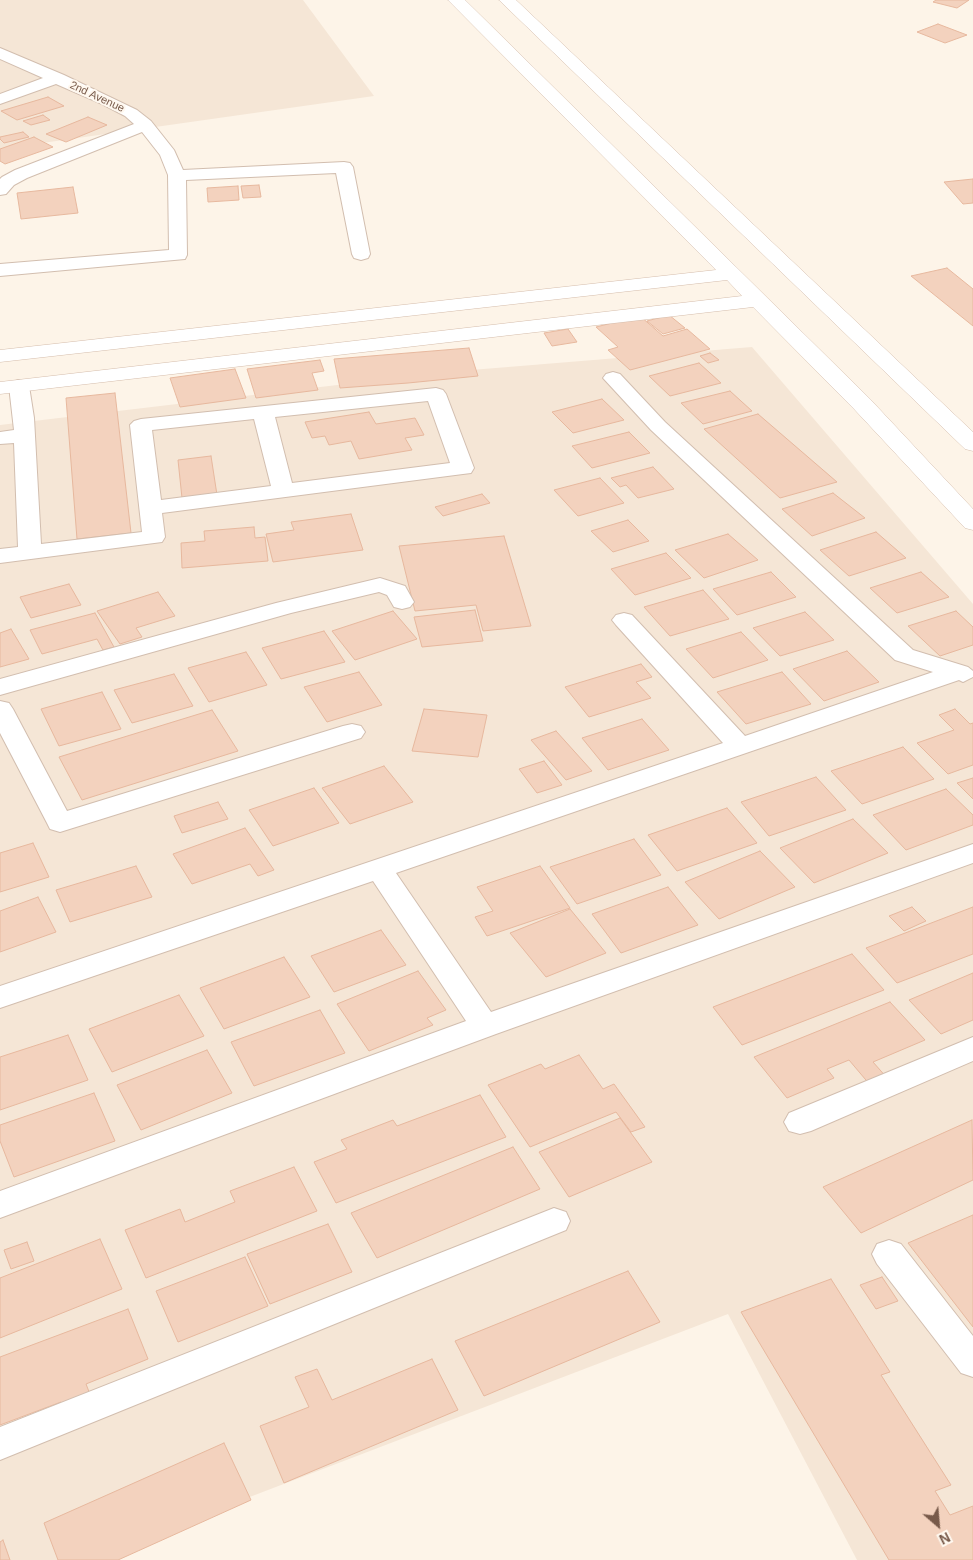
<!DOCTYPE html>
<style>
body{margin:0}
#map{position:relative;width:973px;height:1560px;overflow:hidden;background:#fdf4e8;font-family:Arial,sans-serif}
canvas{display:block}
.north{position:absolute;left:913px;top:1500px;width:50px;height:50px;-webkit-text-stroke:4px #fff8ef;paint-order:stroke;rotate:153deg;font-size:14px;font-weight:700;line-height:20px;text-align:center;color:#785a4a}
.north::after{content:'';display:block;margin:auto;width:18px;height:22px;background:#785a4a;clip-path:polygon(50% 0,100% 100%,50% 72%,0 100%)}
</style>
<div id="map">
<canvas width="973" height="1560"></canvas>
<div class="north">N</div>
</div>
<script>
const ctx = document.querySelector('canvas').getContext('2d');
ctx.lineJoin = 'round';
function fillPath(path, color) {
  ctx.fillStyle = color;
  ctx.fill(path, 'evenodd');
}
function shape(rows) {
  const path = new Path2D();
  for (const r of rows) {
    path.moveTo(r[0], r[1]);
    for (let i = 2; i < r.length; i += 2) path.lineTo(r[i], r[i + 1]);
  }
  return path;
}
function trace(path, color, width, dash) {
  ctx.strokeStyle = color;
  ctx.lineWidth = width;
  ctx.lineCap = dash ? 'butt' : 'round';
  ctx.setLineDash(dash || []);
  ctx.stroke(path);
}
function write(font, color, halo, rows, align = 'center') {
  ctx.font = font + ' Arial,sans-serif';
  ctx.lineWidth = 4;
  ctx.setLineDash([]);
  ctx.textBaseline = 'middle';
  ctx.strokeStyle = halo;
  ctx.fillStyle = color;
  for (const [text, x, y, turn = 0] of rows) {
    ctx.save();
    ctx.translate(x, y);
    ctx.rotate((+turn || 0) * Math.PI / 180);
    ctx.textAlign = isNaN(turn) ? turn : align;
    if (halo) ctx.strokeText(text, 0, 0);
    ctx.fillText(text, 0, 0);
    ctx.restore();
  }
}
fillPath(shape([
 [0,0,303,0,374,96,0,149],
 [752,347,973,604,973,1560,857,1560,728,1314,85,1560,0,1560,0,425,447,372]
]), '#f5e6d6');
const building = shape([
 [936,0,969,0,957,8,933,2,936,0],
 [938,24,967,35,945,43,917,32,938,24],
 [48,97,64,106,17,120,1,111,48,97],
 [43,115,50,120,31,125,23,121,43,115],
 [88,117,107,125,66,142,46,134,88,117],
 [23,132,29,137,4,143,0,139,0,137,23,132],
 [34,137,53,147,5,164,0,161,0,149,34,137],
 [973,179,973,203,963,204,944,182,973,179],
 [259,185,261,197,243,198,241,186,259,185],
 [238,186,239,200,208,202,207,188,238,186],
 [73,187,78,213,21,219,17,193,73,187],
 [947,268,973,289,973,326,911,276,947,268],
 [669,315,685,328,663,334,647,321,669,315],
 [640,316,663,336,687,329,710,349,630,370,608,350,618,347,596,327,640,316],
 [568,329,577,342,552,346,544,333,568,329],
 [469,348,478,376,408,383,340,388,334,359,469,348],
 [710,353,719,360,708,363,700,356,710,353],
 [320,360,324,371,312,373,318,390,256,398,247,369,320,360],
 [699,363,721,383,670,396,649,376,699,363],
 [235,369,246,398,180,407,170,378,235,369],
 [730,391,752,411,703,424,681,403,730,391],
 [115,393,131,533,77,539,66,398,115,393],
 [602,399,624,420,573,433,552,412,602,399],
 [369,412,376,424,415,418,424,435,405,438,412,450,359,459,351,441,329,445,325,436,312,438,305,422,369,412],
 [758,414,837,482,780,498,704,429,758,414],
 [629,432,650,453,592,468,572,446,629,432],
 [211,456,217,495,182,498,178,460,211,456],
 [653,467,674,489,638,498,626,485,620,487,611,478,653,467],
 [600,478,624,503,578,516,554,490,600,478],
 [833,493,865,518,812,536,782,509,833,493],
 [482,494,490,503,443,516,435,507,482,494],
 [351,514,363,550,273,562,266,534,294,530,291,522,351,514],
 [628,520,649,541,613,552,591,531,628,520],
 [254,527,255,538,265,537,268,561,182,568,181,543,205,541,204,531,254,527],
 [876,532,906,558,849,576,820,550,876,532],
 [728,534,758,560,704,578,675,550,728,534],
 [504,536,531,626,483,631,476,605,415,611,399,546,504,536],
 [666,553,691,578,635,595,611,569,666,553],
 [771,572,796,597,737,615,713,589,771,572],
 [921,572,949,597,897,613,870,588,921,572],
 [69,584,81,605,31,618,20,597,69,584],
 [703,590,729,619,670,636,644,607,703,590],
 [158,592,175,616,136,628,142,637,120,644,97,611,158,592],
 [475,610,483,641,422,647,414,617,475,610],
 [393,611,417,639,355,660,332,631,393,611],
 [956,611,973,627,973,645,940,656,908,626,956,611],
 [805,612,834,640,780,656,753,628,805,612],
 [95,613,114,647,103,650,97,639,42,654,30,630,95,613],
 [11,629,29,659,0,667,0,633,11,629],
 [324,631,345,662,281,679,262,648,324,631],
 [741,632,768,660,713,678,686,649,741,632],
 [847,651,879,682,824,701,793,669,847,651],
 [246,652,267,685,209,702,188,668,246,652],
 [641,664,652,677,636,682,651,698,589,717,565,687,641,664],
 [359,672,382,705,327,722,304,687,359,672],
 [782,672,811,704,746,724,717,692,782,672],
 [174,674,193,706,132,723,114,690,174,674],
 [102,692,121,729,59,746,41,709,102,692],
 [424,709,487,715,478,757,412,751,424,709],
 [955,709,970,724,973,723,973,765,948,774,917,743,954,730,939,715,955,709],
 [212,710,238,751,82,800,59,757,212,710],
 [642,719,669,750,608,770,582,738,642,719],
 [556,731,592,771,566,780,531,740,556,731],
 [903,747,934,779,862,804,831,771,903,747],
 [544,761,562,785,537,793,519,769,544,761],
 [384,766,413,802,350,824,322,788,384,766],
 [816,777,846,810,769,836,741,802,816,777],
 [973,778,973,799,957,783,973,778],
 [314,788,339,823,273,846,249,810,314,788],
 [946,789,973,815,973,825,906,850,873,815,946,789],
 [218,802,228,819,182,833,174,816,218,802],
 [727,808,757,843,677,871,648,835,727,808],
 [853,819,888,853,814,883,780,848,853,819],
 [245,828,274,870,258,876,250,864,192,884,173,854,245,828],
 [634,839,661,875,577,904,550,867,634,839],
 [33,843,49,877,0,892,0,853,33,843],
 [760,851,795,887,719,919,685,882,760,851],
 [136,866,152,897,70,922,56,890,136,866],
 [540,866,570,908,487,936,475,917,493,911,477,887,540,866],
 [668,887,698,925,621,953,592,914,668,887],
 [38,897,56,932,0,952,0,911,38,897],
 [912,907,926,921,904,931,889,916,912,907],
 [973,907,973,954,897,983,866,948,973,907],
 [570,909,606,953,546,977,510,933,570,909],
 [381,930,406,965,334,992,311,956,381,930],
 [852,954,884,990,742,1045,713,1007,852,954],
 [284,957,310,997,224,1029,200,988,284,957],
 [418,971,446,1010,427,1018,433,1025,369,1051,337,1004,418,971],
 [973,973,973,1020,941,1034,909,1000,973,973],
 [179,995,204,1036,112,1072,89,1029,179,995],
 [890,1002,925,1040,873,1062,888,1079,871,1086,849,1060,827,1069,834,1078,787,1098,754,1057,890,1002],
 [320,1010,345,1053,254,1086,231,1042,320,1010],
 [68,1035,88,1080,0,1110,0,1057,68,1035],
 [207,1050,232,1093,141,1130,117,1085,207,1050],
 [579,1055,603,1089,614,1084,645,1127,631,1132,616,1112,530,1147,488,1085,541,1064,545,1069,579,1055],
 [94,1093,115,1141,14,1177,0,1141,0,1125,94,1093],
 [480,1095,506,1137,336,1203,314,1162,347,1149,341,1140,393,1120,397,1126,480,1095],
 [620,1118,652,1162,569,1197,539,1152,620,1118],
 [972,1120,973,1180,861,1233,823,1187,972,1120],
 [513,1147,540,1189,377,1258,351,1213,513,1147],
 [294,1167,317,1211,146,1278,125,1230,180,1209,185,1222,235,1202,230,1191,294,1167],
 [973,1215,973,1327,908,1243,973,1215],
 [328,1224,352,1272,270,1304,247,1254,328,1224],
 [100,1239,122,1289,0,1338,0,1278,100,1239],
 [27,1242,34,1261,11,1269,4,1250,27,1242],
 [245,1257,268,1306,178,1342,156,1291,245,1257],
 [628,1271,660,1322,484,1396,455,1341,628,1271],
 [882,1277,898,1301,876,1309,860,1285,882,1277],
 [831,1279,890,1372,881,1375,951,1485,935,1491,950,1515,973,1506,973,1560,889,1560,741,1312,831,1279],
 [128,1309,148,1359,86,1384,93,1402,64,1413,61,1402,0,1425,0,1357,128,1309],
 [432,1359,458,1410,284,1483,260,1426,309,1407,295,1377,317,1369,332,1400,432,1359],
 [224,1443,251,1500,118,1560,58,1560,44,1523,224,1443],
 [3,1540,10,1560,0,1560,0,1542,3,1540]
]);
fillPath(building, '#f3d2be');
trace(building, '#e7b89e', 1);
const street = shape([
 [0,48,64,75,137,110,151,121,174,150,183,170,344,162,350,163,353,167,370,254,368,258,361,260,354,258,352,254,336,173,186,180,187,255,185,259,0,276,0,264,169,250,168,175,160,155,142,132,27,178,14,185,6,194,0,195,0,179,2,177,15,170,134,124,125,116,102,104,56,84,0,104,0,94,43,78,0,59,0,48],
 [613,372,620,374,665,422,913,650,968,667,973,671,973,677,963,682,959,680,396,873,491,1012,973,844,973,863,496,1034,0,1218,0,1191,466,1021,373,881,0,1008,0,986,723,743,616,625,612,620,616,615,624,613,632,615,745,736,933,672,895,660,651,430,603,378,606,374,613,372],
 [19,380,26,382,29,386,34,418,41,544,142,532,130,425,134,421,141,419,436,388,443,390,446,394,474,468,471,473,463,474,162,513,165,537,162,542,0,563,0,549,18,547,14,443,0,444,0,432,14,430,9,386,12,382,19,380],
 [428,401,450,463,292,483,275,417,428,401],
 [254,419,271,486,161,500,152,430,254,419],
 [380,578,405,586,414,602,410,607,402,609,394,607,387,595,379,592,291,613,0,695,0,679,276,603,380,578],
 [0,701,9,703,13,709,67,811,343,726,352,724,361,726,365,732,361,738,60,832,50,829,47,823,0,733,0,701],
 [973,1037,973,1061,811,1131,800,1134,789,1131,784,1122,789,1113,973,1037],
 [554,1208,566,1212,570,1221,566,1230,0,1460,0,1427,554,1208],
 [889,1240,901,1244,973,1336,973,1377,961,1373,877,1264,872,1254,877,1244,889,1240]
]);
const secondary = shape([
 [448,0,465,0,870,399,973,509,973,530,965,528,854,409,753,307,0,394,0,382,742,296,727,280,0,362,0,350,716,270,448,0],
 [499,0,516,0,973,432,973,451,965,449,499,0]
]);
trace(street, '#d2beaf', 2);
trace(secondary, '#d5bdac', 1);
fillPath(street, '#fff');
fillPath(secondary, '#fff');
write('11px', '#785a4a', '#fff8ef', [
 ["2nd Avenue",97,97,25]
]);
</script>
